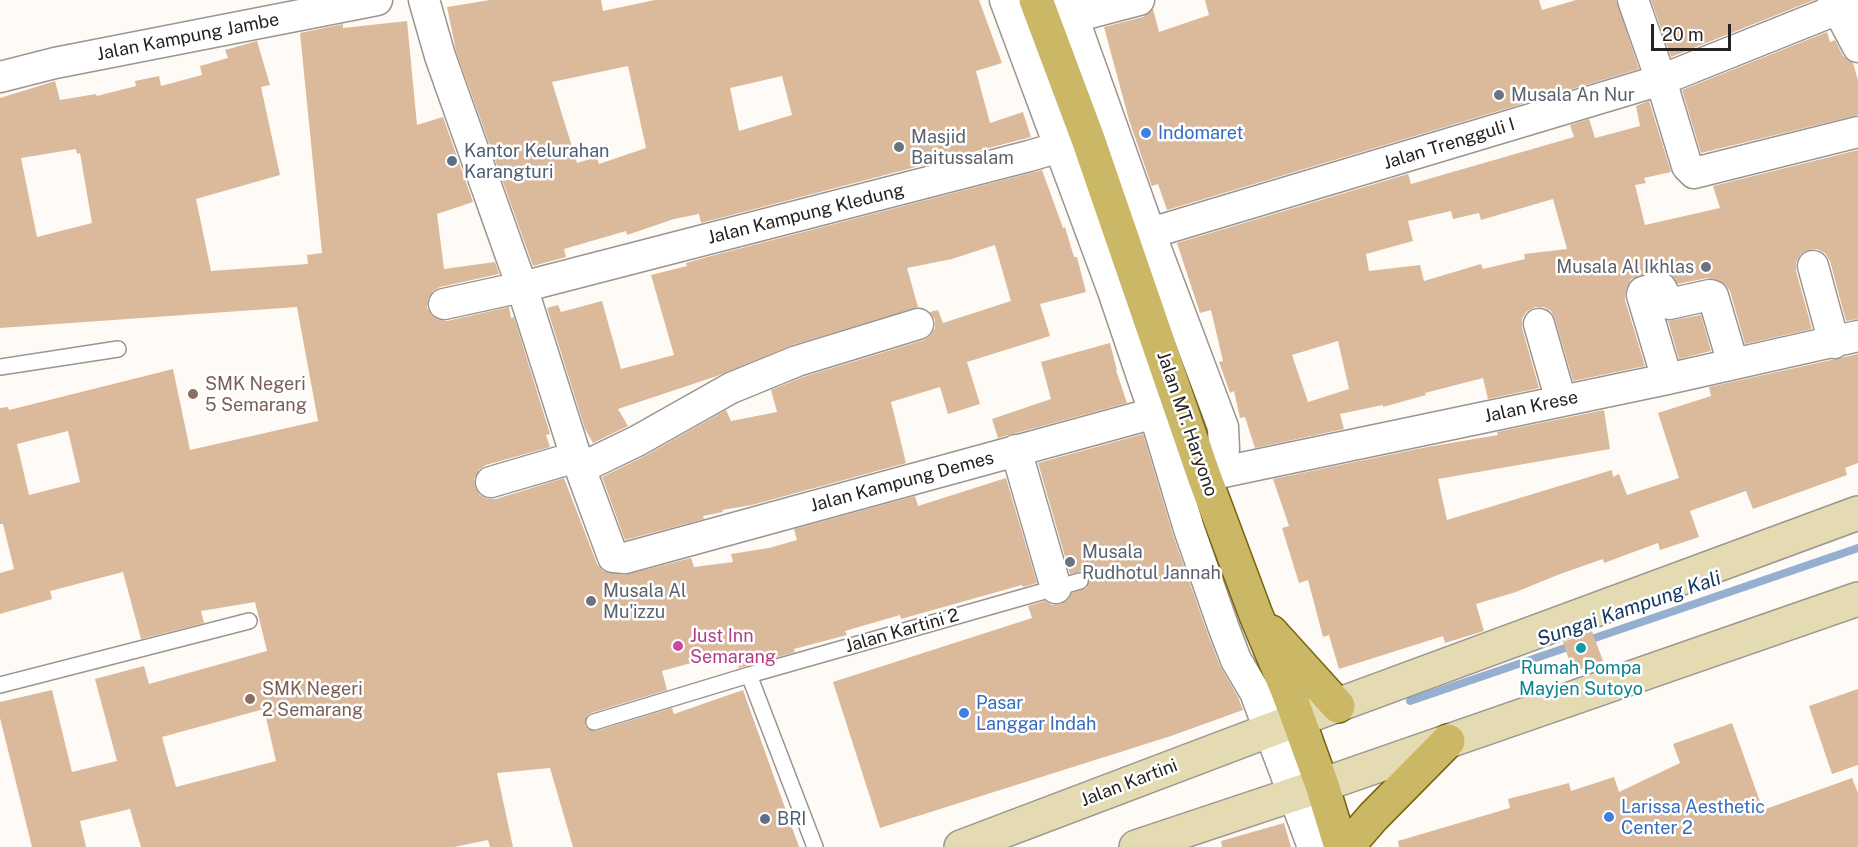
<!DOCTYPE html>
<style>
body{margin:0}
#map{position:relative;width:1858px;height:847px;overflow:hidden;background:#fefaf6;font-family:"Public Sans",sans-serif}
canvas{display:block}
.scale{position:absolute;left:1651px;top:24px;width:80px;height:27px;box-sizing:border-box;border:3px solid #252220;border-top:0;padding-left:8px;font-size:18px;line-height:21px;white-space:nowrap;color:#252220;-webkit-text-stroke:4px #fff;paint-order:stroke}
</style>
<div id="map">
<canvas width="1858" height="847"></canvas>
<div class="scale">20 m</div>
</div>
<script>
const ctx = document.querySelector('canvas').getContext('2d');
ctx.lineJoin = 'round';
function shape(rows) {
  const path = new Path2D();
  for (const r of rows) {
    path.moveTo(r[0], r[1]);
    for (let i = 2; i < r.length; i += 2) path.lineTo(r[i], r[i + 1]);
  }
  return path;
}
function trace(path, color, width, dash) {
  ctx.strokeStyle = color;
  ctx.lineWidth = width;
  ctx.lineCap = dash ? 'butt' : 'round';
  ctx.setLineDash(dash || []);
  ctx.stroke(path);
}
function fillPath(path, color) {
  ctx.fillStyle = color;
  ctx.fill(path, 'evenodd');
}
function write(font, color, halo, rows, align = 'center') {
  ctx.font = font + ' "Public Sans",sans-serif';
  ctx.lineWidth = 5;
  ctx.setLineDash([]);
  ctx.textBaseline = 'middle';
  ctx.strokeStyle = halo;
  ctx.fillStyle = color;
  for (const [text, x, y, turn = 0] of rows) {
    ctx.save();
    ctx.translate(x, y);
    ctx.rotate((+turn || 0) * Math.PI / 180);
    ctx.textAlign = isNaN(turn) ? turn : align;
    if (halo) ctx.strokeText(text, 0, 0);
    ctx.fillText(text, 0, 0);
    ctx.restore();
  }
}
trace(shape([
 [1586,641,1858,548],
 [1410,701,1574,645]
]), '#95afd0', 8);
fillPath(shape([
 [490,0,601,0,603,11,655,0,979,0,1002,63,976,71,990,123,1023,112,1031,137,701,223,699,214,674,219,627,235,626,231,564,249,566,257,533,266,456,51,447,7],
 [628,66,646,148,599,164,597,157,577,163,552,82],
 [782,76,792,115,739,131,730,88],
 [1205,0,1539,0,1542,10,1576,0,1616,0,1639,69,1167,210,1158,184,1152,186,1151,184,1129,120,1104,27,1143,17,1153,9,1159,32,1209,15],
 [1651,0,1814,0,1671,57],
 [407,21,417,125,443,117,473,202,437,214,444,269,495,262,499,274,440,287,433,291,428,298,427,308,432,316,438,320,447,321,509,307,511,318,514,317,550,434,546,435,550,447,486,465,479,470,474,479,475,487,480,495,488,499,496,499,564,478,597,564,603,571,624,575,691,558,694,567,733,562,731,554,769,548,797,540,794,529,915,496,918,506,1006,478,1037,583,1023,587,1022,585,901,619,900,615,845,631,847,635,794,649,795,652,739,668,735,651,662,671,667,690,591,713,587,716,585,725,588,729,596,731,672,708,674,714,743,690,799,847,573,847,550,768,497,773,513,847,490,847,488,840,454,847,141,847,130,809,80,821,86,847,32,847,0,718,0,702,52,690,72,772,117,761,95,679,144,666,149,684,267,651,255,602,201,611,204,623,141,639,123,572,50,591,52,599,0,614,0,573,14,569,3,524,0,524,0,408,8,407,9,410,173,369,190,450,318,421,297,307,0,328,0,98,55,81,60,100,96,94,97,96,136,86,135,81,159,76,161,86,202,75,200,66,228,58,225,50,257,41,270,85,261,87,280,175,196,199,211,271,308,264,307,255,322,253,300,33,343,24,343,28],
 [76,149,77,154,80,153,92,223,37,237,21,158],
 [68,431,80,482,29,495,17,444],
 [264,709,276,761,176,787,162,737],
 [1827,32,1830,42,1835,40,1843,56,1853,63,1858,80,1858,115,1701,153,1682,90],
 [1649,101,1671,172,1644,178,1646,183,1635,185,1645,225,1720,208,1713,186,1858,150,1858,319,1846,321,1830,261,1825,253,1817,249,1808,250,1801,254,1796,262,1796,271,1812,329,1745,344,1730,291,1725,284,1715,279,1707,278,1678,284,1669,273,1654,271,1631,279,1626,290,1625,300,1645,366,1573,381,1555,319,1551,311,1544,307,1535,307,1526,312,1522,319,1522,328,1539,388,1488,399,1483,378,1425,393,1426,395,1383,407,1383,405,1340,414,1344,429,1255,448,1245,417,1240,418,1234,391,1230,393,1219,362,1223,361,1211,310,1200,313,1177,243,1408,174,1411,184,1574,137,1570,125,1589,119,1595,138,1640,126,1636,106],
 [1553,199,1567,249,1524,254,1525,259,1483,269,1481,264,1424,281,1420,265,1369,271,1366,254,1413,241,1408,221,1451,211,1453,219,1479,213,1481,220],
 [1338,341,1349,389,1308,402,1292,355],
 [1042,170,1063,228,1065,227,1074,257,1077,257,1086,292,1040,304,1050,336,967,362,980,404,948,414,940,387,891,402,906,463,752,505,722,510,723,512,703,516,704,519,625,540,602,477,645,456,726,410,731,421,777,412,771,390,803,377,924,340,930,336,935,328,935,320,930,312,938,310,943,323,1011,301,995,245,952,259,907,268,918,307,792,345,717,376,618,409,628,426,593,443,585,429,547,308,558,305,561,312,602,301,621,369,674,355,651,275,687,266,686,263,711,256],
 [1701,315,1711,351,1679,359,1668,321],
 [1110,343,1117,370,1116,370,1127,403,998,438,992,419,1051,399,1041,362],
 [1858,354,1858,463,1845,468,1847,475,1753,509,1746,491,1690,511,1699,537,1660,550,1658,543,1604,563,1603,559,1560,574,1516,592,1476,604,1484,631,1445,643,1443,636,1339,669,1329,635,1323,637,1308,580,1299,583,1282,528,1289,526,1273,479,1427,447,1498,435,1497,432,1604,410,1610,449,1438,479,1447,520,1612,470,1613,477,1619,474,1627,495,1679,478,1658,413,1711,396,1709,387],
 [1143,434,1173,535,1207,632,1220,666,1238,697,1243,710,1171,736,880,828,833,682,1032,618,1028,606,1045,601,1052,605,1061,604,1068,600,1072,593,1087,588,1089,579,1086,574,1082,571,1070,574,1038,463],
 [1592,631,1603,661,1573,672,1563,642],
 [1858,689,1858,765,1832,774,1809,706],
 [1732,723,1763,810,1852,778,1858,793,1858,847,1399,847,1398,841,1510,808,1508,799,1569,783,1571,791,1614,777,1619,792,1680,763,1673,744],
 [1284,823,1291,847,1222,847,1221,841]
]), '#dbb99b');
const service = shape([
 [0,367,118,349],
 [749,675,1080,581],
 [0,685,249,621],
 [594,722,749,675,815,847]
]);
const minor = shape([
 [424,0,440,56,522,287,576,457,613,557,625,558,1180,406],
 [1005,0,1113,291,1154,412,1189,529,1223,626,1236,660,1255,692,1313,847],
 [1067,0,1150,233,1223,427,1224,449,1201,467],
 [1633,0,1661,80,1687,166,1694,173,1858,132],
 [1833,0,1858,47],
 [1055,22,1139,0],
 [0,77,55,63,377,0],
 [1124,241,1661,80,1858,1],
 [1813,266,1834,343],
 [444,304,522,287,1029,156,1077,142],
 [1539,324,1561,401],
 [1667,379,1642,295,1643,292,1659,287,1661,288,1669,304,1710,295,1713,296,1733,364],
 [1016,450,1056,588],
 [581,468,637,441,731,388,797,361,918,324],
 [1204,476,1667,379,1858,336],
 [491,482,576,457]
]);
const secondary = shape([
 [961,847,1270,730,1858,513],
 [1136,847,1322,785,1858,599]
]);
const primary = shape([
 [1036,0,1088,139,1204,476,1256,615,1290,696,1322,785,1341,847],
 [1271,632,1338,706],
 [1347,847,1373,817,1448,741]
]);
trace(service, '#9b948f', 18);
trace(minor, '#9b948f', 33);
trace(secondary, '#9b948f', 36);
trace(primary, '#79640b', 36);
trace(service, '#fff', 15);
trace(minor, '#fff', 30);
trace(secondary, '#e4dbb2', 33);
trace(primary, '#cab866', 33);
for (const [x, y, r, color] of [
 [1499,95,6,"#6b7280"],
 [1146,133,6,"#3f7fe0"],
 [899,147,6,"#6b7280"],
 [452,161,6,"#5c6f8a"],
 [1706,267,6,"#6b7280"],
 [193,394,6,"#8d6e63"],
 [1070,562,6,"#6b7280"],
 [591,601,6,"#6b7280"],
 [678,646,6,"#d1479c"],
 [1581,648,6,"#0f9aa8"],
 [250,699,6,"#8d6e63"],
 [964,713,6,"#3f7fe0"],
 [1609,817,6,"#3f7fe0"],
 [765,819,6,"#5c6f8a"]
]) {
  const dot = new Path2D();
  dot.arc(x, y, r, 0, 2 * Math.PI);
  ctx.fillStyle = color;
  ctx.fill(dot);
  trace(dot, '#fff', 2);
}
write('18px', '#252220', '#fff', [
 ["Jalan Kampung Jambe",188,37,-11],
 ["Jalan Trengguli I",1449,144,-17],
 ["Jalan Kampung Kledung",806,214,-14],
 ["Jalan Krese",1531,407,-12],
 ["Jalan MT. Haryono",1187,424,71],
 ["Jalan Kampung Demes",902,482,-15],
 ["Jalan Kartini 2",902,631,-16],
 ["Jalan Kartini",1129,783,-21]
]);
write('18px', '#5b616d', '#fff', [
 ["Musala An Nur",1511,95],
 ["Masjid",911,137],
 ["Baitussalam",911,158],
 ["Musala Al Ikhlas",1694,267,"right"],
 ["Musala",1082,552],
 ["Rudhotul Jannah",1082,573],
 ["Musala Al",603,591],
 ["Mu'izzu",603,612]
], 'left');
write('18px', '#366cbe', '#fff', [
 ["Indomaret",1158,133],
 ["Pasar",976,703],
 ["Langgar Indah",976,724],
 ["Larissa Aesthetic",1621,807],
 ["Center 2",1621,828]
], 'left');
write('18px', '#4e5e75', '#fff', [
 ["Kantor Kelurahan",464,151],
 ["Karangturi",464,172],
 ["BRI",777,819]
], 'left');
write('18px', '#785e54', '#fff', [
 ["SMK Negeri",205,384],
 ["5 Semarang",205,405],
 ["SMK Negeri",262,689],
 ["2 Semarang",262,710]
], 'left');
write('18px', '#b23c85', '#fff', [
 ["Just Inn",690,636],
 ["Semarang",690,657]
], 'left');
write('18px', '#0d838f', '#fff', [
 ["Rumah Pompa",1581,668],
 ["Mayjen Sutoyo",1581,689]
]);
write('italic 20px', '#163863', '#fff', [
 ["Sungai Kampung Kali",1629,609,-19]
]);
</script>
